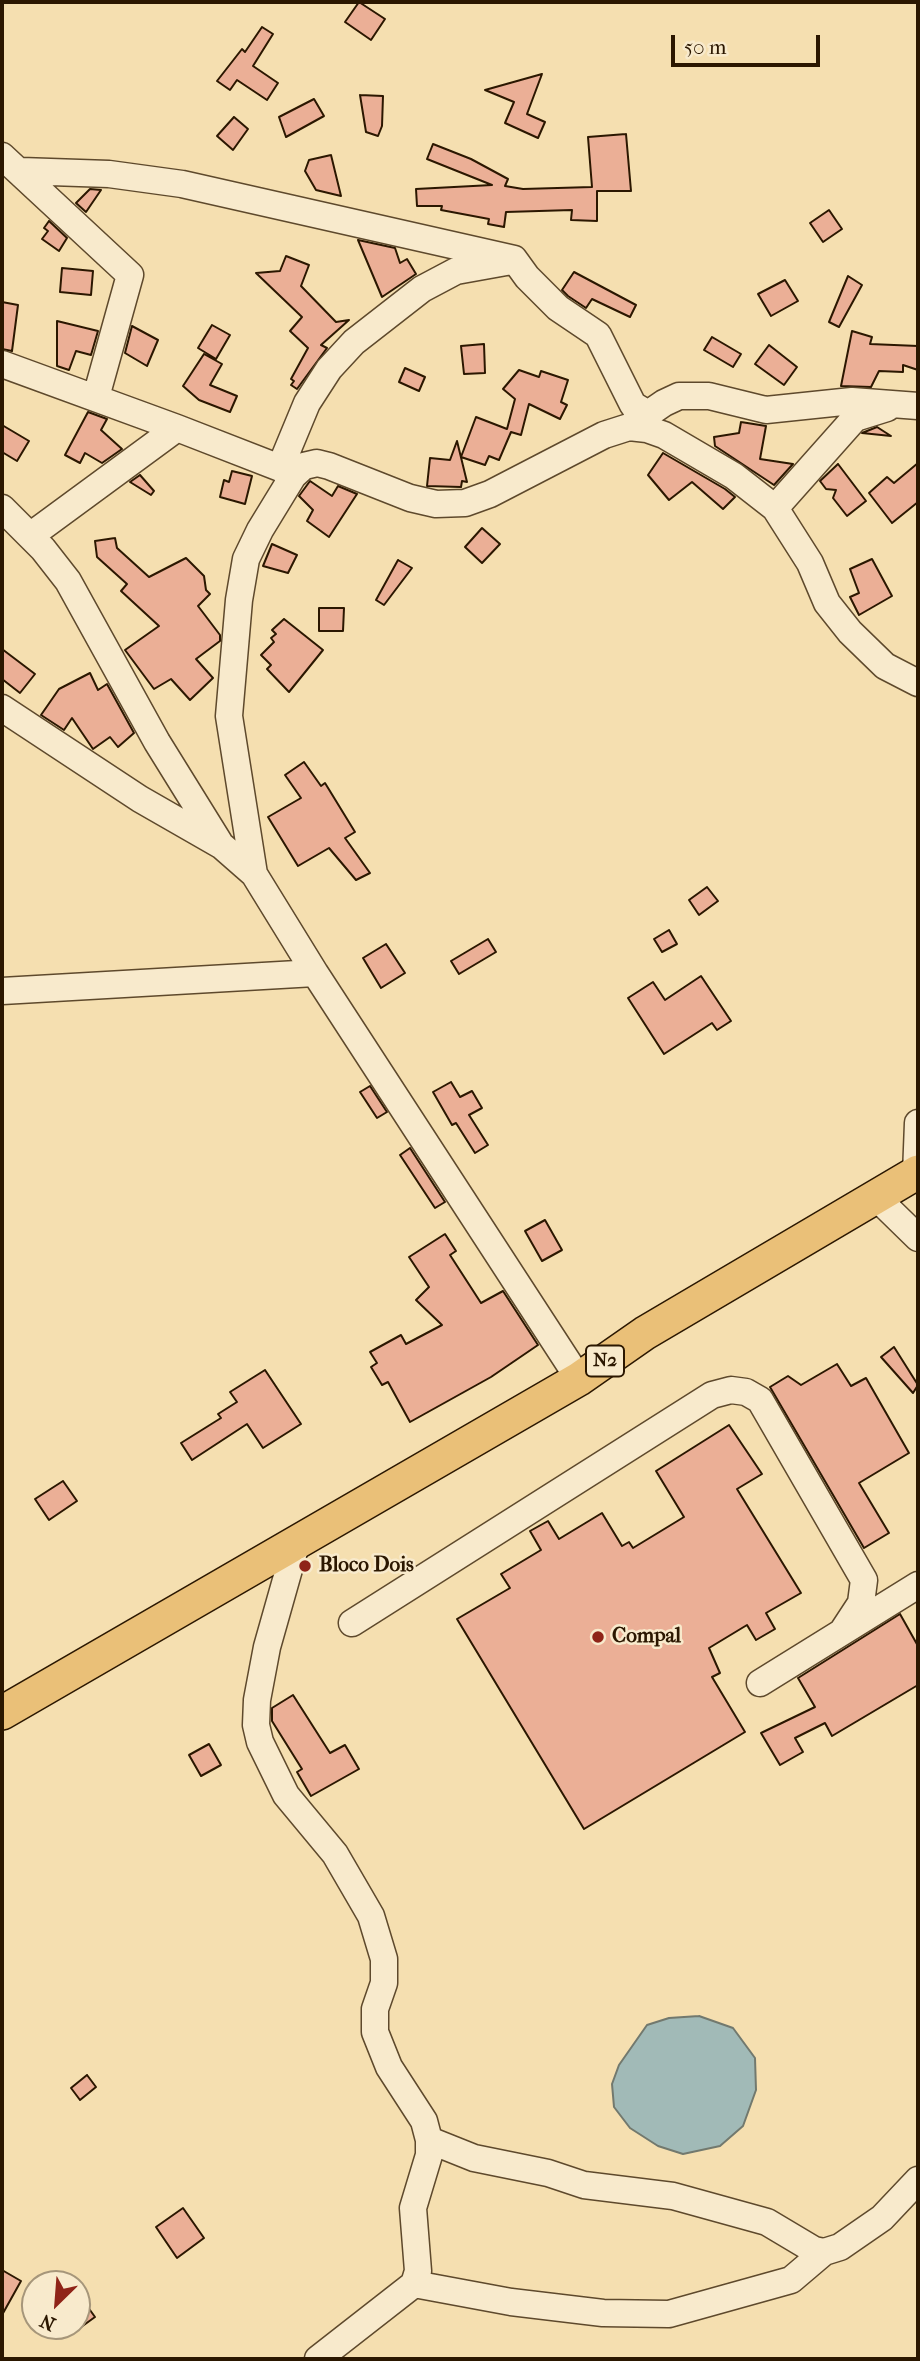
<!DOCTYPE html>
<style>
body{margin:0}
#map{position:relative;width:920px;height:2361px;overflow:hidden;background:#f5dfb0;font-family:"IM FELL French Canon",serif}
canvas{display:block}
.frame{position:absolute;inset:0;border:4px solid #2b1700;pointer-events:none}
.north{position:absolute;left:21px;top:2270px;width:70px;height:70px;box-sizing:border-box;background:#f8eacc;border:2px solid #a6967a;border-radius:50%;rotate:205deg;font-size:19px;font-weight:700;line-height:28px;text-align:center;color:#2b1700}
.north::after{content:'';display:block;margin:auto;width:24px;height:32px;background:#8f2418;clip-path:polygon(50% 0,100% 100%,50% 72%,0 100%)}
.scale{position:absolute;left:671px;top:35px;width:149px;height:32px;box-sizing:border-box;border:4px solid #2b1700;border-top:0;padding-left:9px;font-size:21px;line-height:24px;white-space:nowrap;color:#2b1700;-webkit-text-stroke:5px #f8eacc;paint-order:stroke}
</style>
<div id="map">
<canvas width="920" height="2361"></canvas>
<div class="frame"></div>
<div class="north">N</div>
<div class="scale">50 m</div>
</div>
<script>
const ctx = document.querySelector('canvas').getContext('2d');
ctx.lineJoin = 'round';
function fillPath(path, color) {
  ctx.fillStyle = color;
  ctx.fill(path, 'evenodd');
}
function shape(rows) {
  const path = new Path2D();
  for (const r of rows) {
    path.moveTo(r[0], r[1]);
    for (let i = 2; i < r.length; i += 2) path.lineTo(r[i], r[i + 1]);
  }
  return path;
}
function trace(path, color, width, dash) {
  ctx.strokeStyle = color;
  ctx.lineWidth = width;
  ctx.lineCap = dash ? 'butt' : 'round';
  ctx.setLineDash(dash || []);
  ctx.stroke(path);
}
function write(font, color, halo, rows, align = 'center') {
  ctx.font = font + ' "IM FELL French Canon",serif';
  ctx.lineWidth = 5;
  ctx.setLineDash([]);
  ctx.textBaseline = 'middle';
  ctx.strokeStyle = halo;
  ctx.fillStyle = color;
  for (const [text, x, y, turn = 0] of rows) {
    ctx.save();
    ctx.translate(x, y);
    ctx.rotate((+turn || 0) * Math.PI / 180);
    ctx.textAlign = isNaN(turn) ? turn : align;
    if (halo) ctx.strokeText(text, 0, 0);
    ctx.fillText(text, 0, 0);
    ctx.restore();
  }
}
const water = shape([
 [699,2016,733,2028,755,2058,756,2090,743,2126,720,2146,683,2154,658,2146,630,2128,614,2107,612,2084,619,2065,647,2025,669,2018,699,2016]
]);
fillPath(water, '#a1bab7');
trace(water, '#72796e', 2);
const building = shape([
 [359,2,385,19,371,40,345,22,359,2],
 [262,27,273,34,253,66,278,83,267,100,237,80,230,90,217,81,242,49,245,52,262,27],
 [542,74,527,114,545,122,538,138,505,123,514,102,485,90,542,74],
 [360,95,383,96,382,126,378,136,366,132,360,95],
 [314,99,324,116,286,137,279,117,314,99],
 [234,117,248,129,233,150,217,136,234,117],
 [626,134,631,191,597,191,597,221,571,220,572,210,506,212,504,227,488,224,489,219,441,210,442,206,417,206,416,189,492,185,427,159,433,144,471,159,508,179,505,186,523,189,592,187,588,137,626,134],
 [331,155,341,196,316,190,305,171,309,160,331,155],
 [90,189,101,190,86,212,76,203,90,189],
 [829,210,842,229,823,242,810,223,829,210],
 [49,221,67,238,59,251,42,239,48,231,44,228,49,221],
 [358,240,395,248,400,263,407,259,416,274,382,297,358,240],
 [286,256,309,265,301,286,336,322,349,320,321,345,327,348,297,389,291,385,294,381,291,379,308,348,290,331,302,317,256,273,280,271,286,256],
 [62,268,93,271,91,295,60,292,62,268],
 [574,272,636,305,630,317,592,299,586,308,568,296,562,290,574,272],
 [848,276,862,285,839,327,829,322,848,276],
 [785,280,798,301,771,316,758,294,785,280],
 [2,302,18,305,12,351,2,349,2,302],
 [57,321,98,331,91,355,76,351,69,370,57,366,57,321],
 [212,325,230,335,216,359,198,348,212,325],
 [132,326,158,340,147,366,125,353,132,326],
 [852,331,872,337,870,344,918,346,918,370,903,365,903,372,879,371,871,387,841,386,852,331],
 [712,337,741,354,733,367,704,350,712,337],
 [484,344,485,373,464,374,461,346,484,344],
 [769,345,797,367,784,385,755,364,769,345],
 [204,354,222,364,210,385,237,396,230,412,199,400,183,386,204,354],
 [405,368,425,377,419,391,399,382,405,368],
 [519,370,539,377,541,371,568,380,561,402,567,405,560,419,529,404,521,435,511,432,499,460,489,456,485,465,461,457,476,417,507,429,515,399,503,389,519,370],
 [88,412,107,419,101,430,122,449,102,463,85,453,80,463,65,455,88,412],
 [741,422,766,426,760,459,793,464,774,485,715,446,714,437,739,433,741,422],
 [2,425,29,441,17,461,2,452,2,425],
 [877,427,891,436,862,433,877,427],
 [457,441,467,482,462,481,461,487,427,486,430,458,450,460,457,441],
 [663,453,725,489,735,497,723,509,692,482,669,500,648,475,663,453],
 [918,463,918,502,892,523,869,493,887,477,894,483,918,463],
 [838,464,866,501,847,516,833,498,836,490,826,489,820,481,838,464],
 [232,471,252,476,245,504,220,497,224,480,229,482,232,471],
 [140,475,154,491,151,495,130,482,140,475],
 [310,481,332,496,338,486,357,494,329,537,307,521,313,510,299,496,310,481],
 [482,528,500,544,482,563,465,547,482,528],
 [115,538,117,548,149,577,186,558,204,576,206,590,210,594,198,606,220,635,220,641,196,659,213,678,190,700,171,679,154,689,125,650,159,626,121,591,127,584,97,557,95,541,115,538],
 [272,544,297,555,288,573,263,566,272,544],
 [872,559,892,596,859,615,850,597,859,593,850,569,872,559],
 [398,560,412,568,384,605,376,600,398,560],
 [319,608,344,608,343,631,319,631,319,608],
 [284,619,323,650,289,692,267,669,271,665,261,655,274,642,271,638,276,634,272,630,284,619],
 [2,649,35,674,20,693,2,679,2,649],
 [90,673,98,690,107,684,134,733,118,747,110,737,93,749,72,718,64,730,41,715,59,689,90,673],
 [304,762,321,786,325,783,355,832,345,838,370,873,356,880,329,848,298,866,268,817,301,798,285,775,304,762],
 [707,887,718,901,699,915,689,900,707,887],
 [669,930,677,944,662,952,654,939,669,930],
 [488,939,496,952,459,974,451,961,488,939],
 [386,944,405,973,381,988,363,958,386,944],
 [701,976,731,1021,717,1030,712,1023,664,1054,628,998,653,982,665,1000,701,976],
 [451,1082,460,1097,472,1091,482,1108,469,1115,488,1145,475,1153,456,1123,452,1125,433,1092,451,1082],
 [370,1086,387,1112,377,1118,360,1092,370,1086],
 [410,1148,445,1202,435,1208,400,1155,410,1148],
 [545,1220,562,1250,542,1261,525,1231,545,1220],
 [445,1234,456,1251,450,1255,481,1303,503,1291,538,1345,491,1377,410,1422,388,1382,382,1385,371,1367,377,1363,370,1352,401,1335,406,1344,442,1325,416,1300,429,1287,409,1257,445,1234],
 [894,1347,918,1385,913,1393,881,1357,894,1347],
 [837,1364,851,1386,866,1378,909,1453,859,1483,889,1533,864,1548,770,1387,788,1376,801,1385,837,1364],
 [265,1370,301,1424,263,1448,247,1424,192,1460,181,1443,221,1418,218,1414,237,1402,230,1392,265,1370],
 [729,1425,762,1474,737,1489,801,1593,766,1613,775,1629,756,1640,747,1625,709,1648,720,1673,712,1677,745,1732,584,1829,457,1619,510,1588,501,1574,541,1550,530,1531,548,1521,559,1539,602,1513,622,1546,629,1542,633,1548,684,1517,656,1471,729,1425],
 [63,1481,77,1501,49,1520,35,1499,63,1481],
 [900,1614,918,1646,918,1685,832,1736,825,1723,795,1738,803,1752,780,1765,761,1733,815,1707,798,1678,900,1614],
 [293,1695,330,1753,345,1745,359,1769,311,1796,297,1772,302,1769,272,1721,272,1708,293,1695],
 [209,1744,221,1765,201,1776,189,1755,209,1744],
 [87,2075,96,2087,80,2100,71,2088,87,2075],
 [183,2208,204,2238,177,2258,156,2227,183,2208],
 [2,2270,21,2281,2,2315,2,2270],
 [77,2292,95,2317,77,2330,77,2292]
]);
fillPath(building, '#ebaf96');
trace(building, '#2b1700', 2);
const minor = shape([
 [2,156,130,275,96,397],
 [21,171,109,174,182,184,514,259,527,277,558,308,598,335,633,405,648,414],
 [2,364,177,428,280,468,293,476],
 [629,427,647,429,664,435,734,476,775,508,810,563,827,603,850,632,885,666,918,683],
 [280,468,307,403,329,369,354,342,422,289,456,271,506,262],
 [2,508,43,549,68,581,157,742,219,842],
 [775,508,855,418,887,408],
 [30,536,177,428],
 [2,708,140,799,222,846,254,874,315,973,579,1379],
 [254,874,229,716,239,600,246,559,260,530,293,476,304,466,317,463,329,466,410,498,436,504,465,503,490,494,604,435,629,427,664,403,679,396,709,396,766,410,852,401,918,406],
 [2,991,315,973],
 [916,1174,918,1123],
 [875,1196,918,1238],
 [297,1541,267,1647,257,1700,256,1725,260,1742,286,1795,335,1854,371,1916,384,1959,384,1983,375,2009,375,2032,389,2067,424,2121,429,2140,429,2155,413,2208,418,2271,414,2284,318,2359],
 [352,1623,712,1395,731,1390,746,1392,760,1400,864,1580,861,1603,842,1632],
 [760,1683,918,1585],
 [429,2140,474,2158,548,2173,584,2185,673,2196,767,2222,814,2250,824,2252,840,2247,882,2218,918,2180],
 [414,2284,511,2302,603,2313,669,2314,791,2280,824,2252]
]);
const major = shape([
 [2,1713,579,1379,645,1333,918,1172]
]);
trace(minor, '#5e492c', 29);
trace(major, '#2b1700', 36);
trace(minor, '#f8eacc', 26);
trace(major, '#eac078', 33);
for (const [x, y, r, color] of [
 [305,1566,7,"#8f2418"],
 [598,1637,7,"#8f2418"]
]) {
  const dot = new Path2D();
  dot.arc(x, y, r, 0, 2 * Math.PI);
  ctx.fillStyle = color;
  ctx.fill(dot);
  trace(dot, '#f8eacc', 2.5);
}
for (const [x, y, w] of [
 [605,1361,38]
]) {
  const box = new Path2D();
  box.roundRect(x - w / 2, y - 15.5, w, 31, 5);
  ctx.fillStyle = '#f8eacc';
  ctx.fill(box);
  trace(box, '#2b1700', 2);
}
write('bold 19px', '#2b1700', null, [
 ["N2",605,1361]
]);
write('bold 21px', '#2b1700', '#f8eacc', [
 ["Bloco Dois",319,1566],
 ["Compal",612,1637]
], 'left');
</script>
